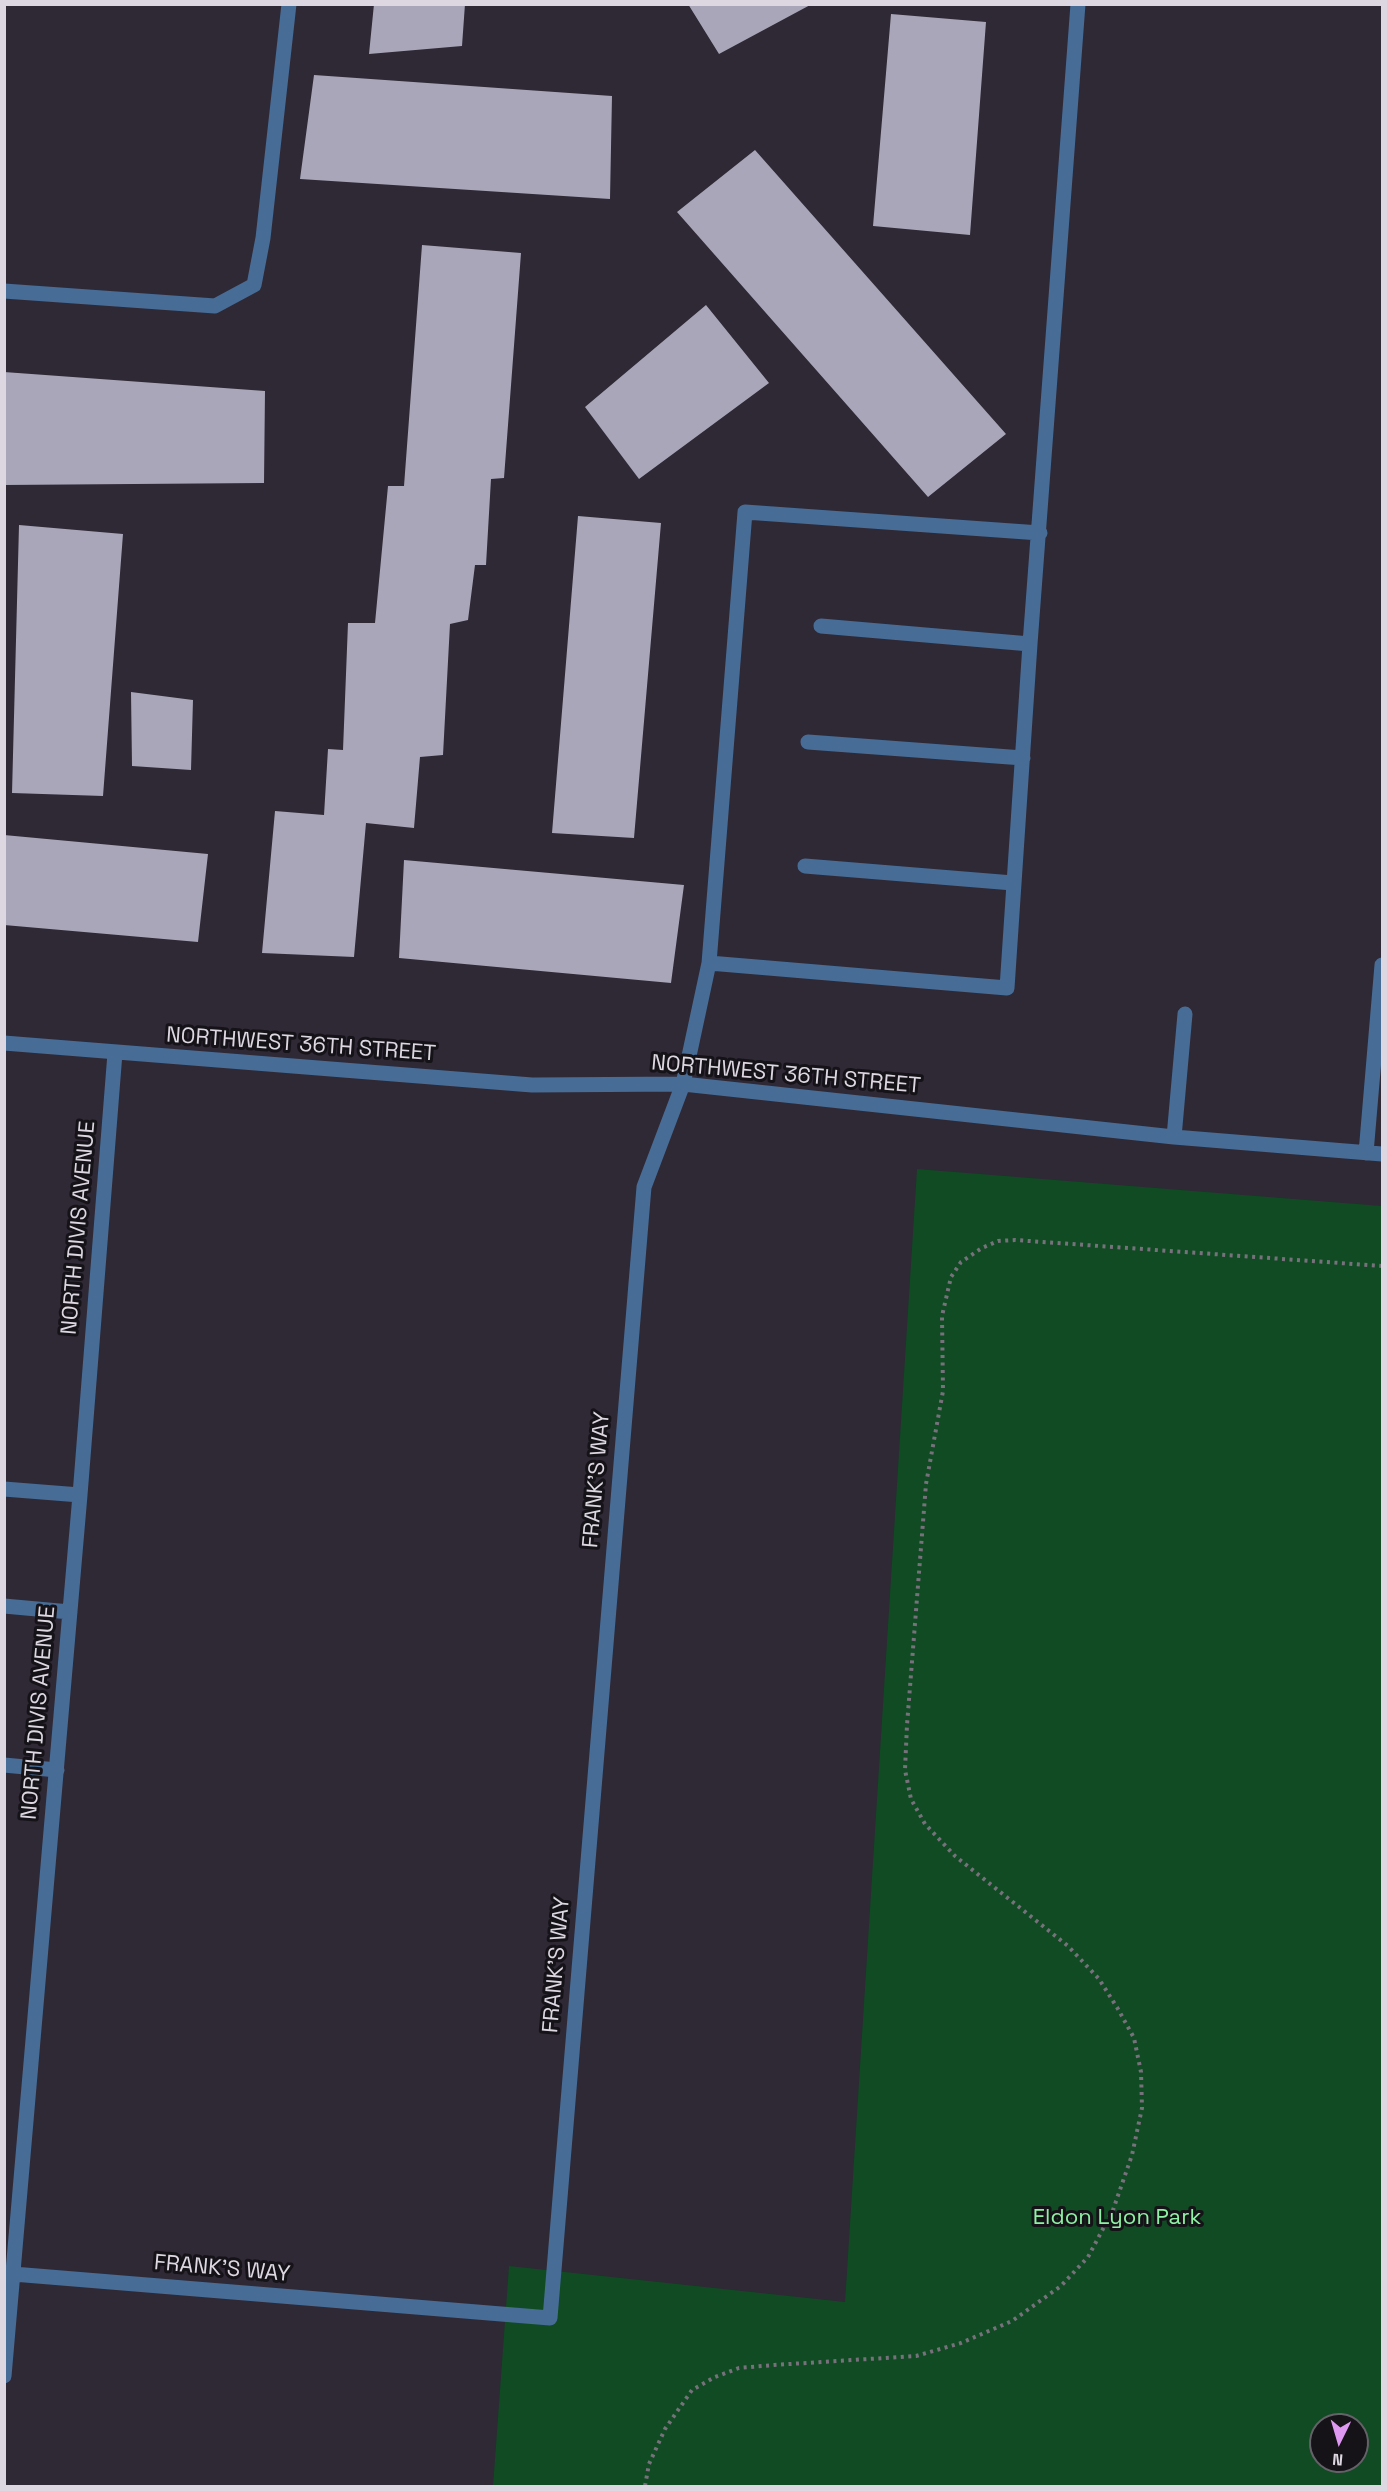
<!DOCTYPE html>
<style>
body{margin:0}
#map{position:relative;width:1387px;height:2491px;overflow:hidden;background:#2f2835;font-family:"Space Grotesk",sans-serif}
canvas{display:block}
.frame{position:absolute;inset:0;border:6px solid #dcd7e0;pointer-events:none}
.north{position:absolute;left:1309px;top:2413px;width:60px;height:60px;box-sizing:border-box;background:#151218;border:2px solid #656168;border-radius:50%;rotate:185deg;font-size:16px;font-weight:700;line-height:24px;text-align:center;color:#dcd7e0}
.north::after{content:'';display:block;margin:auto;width:21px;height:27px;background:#df98f1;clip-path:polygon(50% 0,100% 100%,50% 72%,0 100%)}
</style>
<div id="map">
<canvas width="1387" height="2491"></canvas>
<div class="frame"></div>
<div class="north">N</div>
</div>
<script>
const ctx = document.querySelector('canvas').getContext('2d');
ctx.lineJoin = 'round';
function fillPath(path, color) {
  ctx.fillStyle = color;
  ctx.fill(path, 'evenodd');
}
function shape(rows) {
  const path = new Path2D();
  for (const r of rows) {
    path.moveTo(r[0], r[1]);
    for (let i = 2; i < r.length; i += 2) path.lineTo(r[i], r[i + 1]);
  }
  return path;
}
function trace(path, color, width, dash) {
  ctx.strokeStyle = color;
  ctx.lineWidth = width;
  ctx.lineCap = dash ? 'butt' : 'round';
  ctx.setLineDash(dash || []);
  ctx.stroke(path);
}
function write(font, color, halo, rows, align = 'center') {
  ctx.font = font + ' "Space Grotesk",sans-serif';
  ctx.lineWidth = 6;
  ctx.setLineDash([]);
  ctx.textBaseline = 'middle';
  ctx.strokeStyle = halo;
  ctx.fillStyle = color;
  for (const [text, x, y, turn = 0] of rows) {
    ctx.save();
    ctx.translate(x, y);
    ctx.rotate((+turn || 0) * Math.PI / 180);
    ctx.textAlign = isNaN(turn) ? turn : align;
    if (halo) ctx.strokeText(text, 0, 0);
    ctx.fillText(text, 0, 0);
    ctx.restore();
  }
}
fillPath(shape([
 [917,1169,1382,1206,1382,2486,493,2486,509,2266,845,2302],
 [1321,2425,1357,2425,1357,2461,1321,2461]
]), '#104b23');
fillPath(shape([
 [374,4,465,4,462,46,369,54],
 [688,4,812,4,719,54],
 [891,14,986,22,970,235,873,226],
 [314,75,612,96,610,199,300,179],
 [755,150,1006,434,928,497,677,212],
 [422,245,521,253,504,478,491,479,486,565,475,565,468,620,450,624,443,755,420,757,414,828,366,823,354,957,262,953,275,811,324,815,328,749,343,750,348,623,375,623,388,486,404,486],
 [706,305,769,383,639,479,585,407],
 [4,372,265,391,264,483,4,485],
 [578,516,661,523,634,838,552,833],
 [19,525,123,534,103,796,12,793],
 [131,692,193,700,191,770,132,766],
 [4,835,208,854,198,942,4,925],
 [404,860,684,885,671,983,399,958]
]), '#a8a6b8');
trace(shape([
 [645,2486,649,2464,665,2429,692,2390,715,2377,739,2368,774,2365,916,2356,961,2343,1012,2321,1061,2286,1088,2257,1113,2210,1132,2155,1142,2108,1141,2072,1134,2038,1118,2009,1099,1979,1068,1946,955,1856,925,1824,911,1799,905,1770,907,1725,926,1484,943,1391,942,1316,951,1277,961,1262,982,1248,998,1241,1015,1240,1382,1266]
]), '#77717c', 4, [3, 4.5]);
trace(shape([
 [4,291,215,306,254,285,263,238,289,4],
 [821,626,1030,644],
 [808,742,1023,758],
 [805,866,1013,883],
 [709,963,1007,988,1030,644,1078,4],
 [4,1043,532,1085,683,1084,1174,1137,1382,1154],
 [1174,1137,1185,1014],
 [1366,1153,1382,965],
 [4,1489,80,1495],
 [4,1606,70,1612],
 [4,1765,57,1770],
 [13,2274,550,2318,644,1187,683,1084,709,963,745,512,1040,533],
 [4,2376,80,1495,115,1053]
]), '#476c95', 15);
write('22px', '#dcd7e0', '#151218', [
 ["NORTHWEST 36TH STREET",301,1045,4],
 ["NORTHWEST 36TH STREET",786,1075,5],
 ["NORTH DIVIS AVENUE",79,1228,-85],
 ["FRANK'S WAY",597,1480,-85],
 ["NORTH DIVIS AVENUE",39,1713,-85],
 ["FRANK'S WAY",557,1965,-85],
 ["FRANK'S WAY",222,2269,5]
]);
write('22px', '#8ef1a4', '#151218', [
 ["Eldon Lyon Park",1117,2218]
]);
</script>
